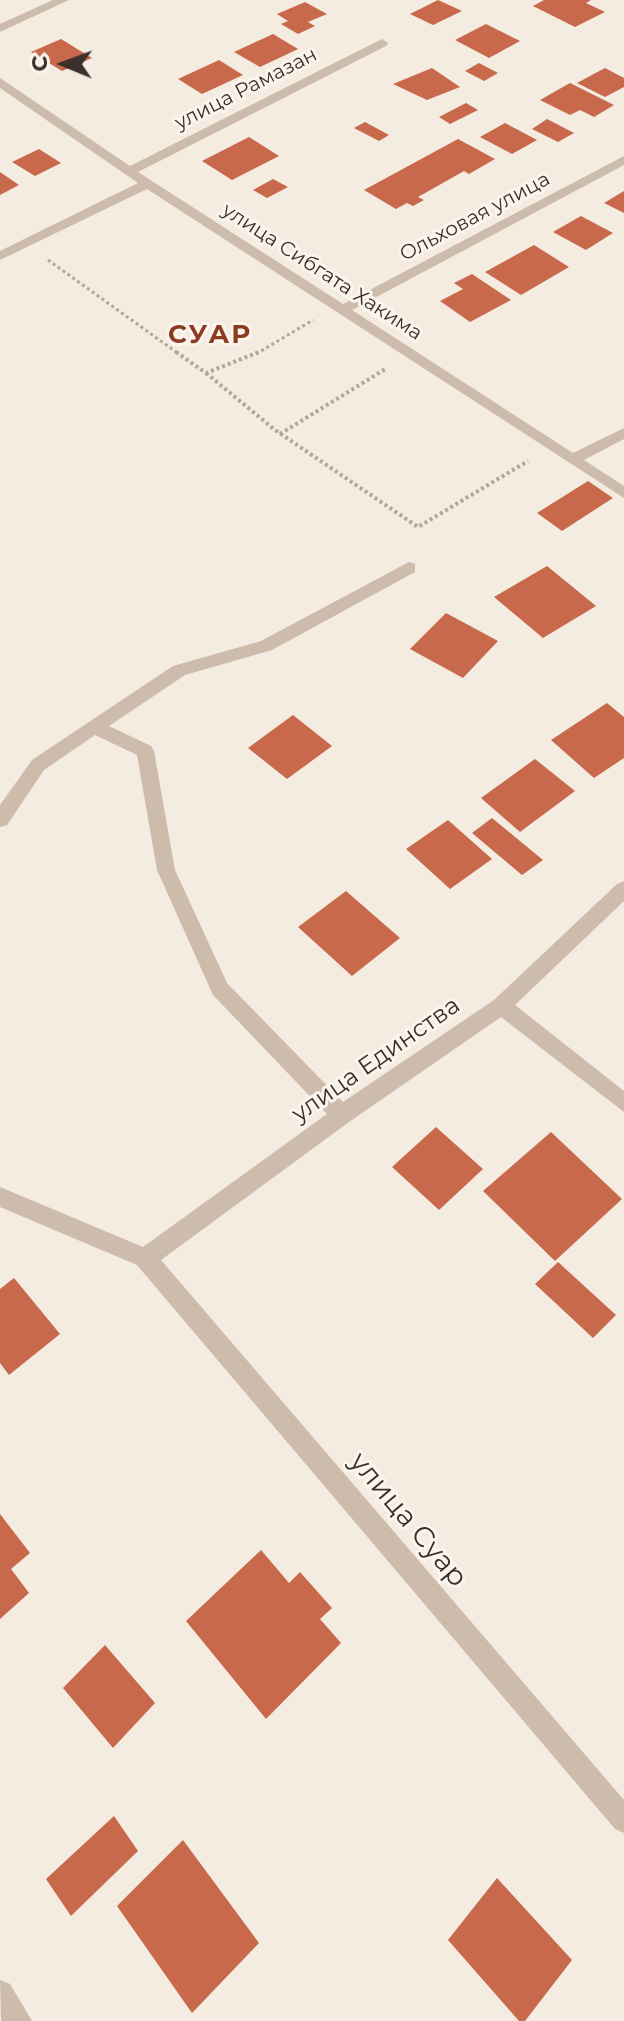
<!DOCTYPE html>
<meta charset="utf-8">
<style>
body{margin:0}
#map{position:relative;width:624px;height:2021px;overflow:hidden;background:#f4ebe1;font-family:Montserrat,sans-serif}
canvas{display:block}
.north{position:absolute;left:24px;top:24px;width:80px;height:80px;-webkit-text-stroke:6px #fbf5ee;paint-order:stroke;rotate:271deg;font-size:22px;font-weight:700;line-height:32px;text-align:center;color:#3b302b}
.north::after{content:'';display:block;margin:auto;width:28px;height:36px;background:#3b302b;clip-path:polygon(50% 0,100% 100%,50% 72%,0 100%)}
</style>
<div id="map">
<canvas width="624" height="2021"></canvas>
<div class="north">С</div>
</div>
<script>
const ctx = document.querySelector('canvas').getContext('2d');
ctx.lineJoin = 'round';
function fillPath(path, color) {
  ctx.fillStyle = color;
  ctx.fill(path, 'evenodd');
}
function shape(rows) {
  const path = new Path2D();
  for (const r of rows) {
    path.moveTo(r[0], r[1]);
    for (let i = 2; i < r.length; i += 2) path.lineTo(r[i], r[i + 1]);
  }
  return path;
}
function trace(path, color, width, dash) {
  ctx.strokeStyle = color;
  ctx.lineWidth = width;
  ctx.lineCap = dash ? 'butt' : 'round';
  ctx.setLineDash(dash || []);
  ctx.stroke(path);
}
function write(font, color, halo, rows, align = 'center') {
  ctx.font = font + ' Montserrat,sans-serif';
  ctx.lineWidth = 6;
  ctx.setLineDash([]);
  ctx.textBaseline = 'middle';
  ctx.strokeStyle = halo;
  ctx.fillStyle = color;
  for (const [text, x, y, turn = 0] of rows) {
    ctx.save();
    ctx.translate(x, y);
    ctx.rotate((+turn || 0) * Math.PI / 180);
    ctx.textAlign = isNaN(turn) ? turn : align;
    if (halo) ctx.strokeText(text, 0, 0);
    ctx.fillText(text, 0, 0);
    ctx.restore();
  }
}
fillPath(shape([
 [438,0,462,11,433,25,410,14],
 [544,0,591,0,586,3,605,12,575,27,533,6],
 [305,2,327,14,308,22,315,26,298,34,281,24,288,21,277,14],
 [486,24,520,41,489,58,455,40],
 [273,34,298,49,260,67,234,52],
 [61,39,92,58,62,71,31,52],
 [219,60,243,75,202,94,178,79],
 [479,63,498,73,484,81,465,71],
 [432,68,460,87,427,100,393,84],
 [605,68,624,78,624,87,605,97,577,83],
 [570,83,614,105,594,117,580,110,570,115,540,100],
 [466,103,478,110,450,124,439,117],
 [547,119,574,133,558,142,532,129],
 [365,122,389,135,379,141,354,128],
 [505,123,537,140,512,154,480,137],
 [249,137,279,156,232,180,202,161],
 [458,139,495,159,469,174,464,171,418,197,424,200,413,206,407,203,396,209,364,190],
 [39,149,61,163,35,176,12,162],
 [0,172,19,185,0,195],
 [273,179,288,187,267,198,253,190],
 [624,191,624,213,604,203],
 [581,216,613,233,586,250,553,232],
 [534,245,569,267,521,295,485,272],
 [472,274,511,300,470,322,440,301,463,289,454,283],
 [588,481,613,498,562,531,537,513],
 [547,566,596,606,543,638,494,597],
 [446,613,498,641,463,678,410,649],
 [607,703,624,717,624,758,594,778,551,740],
 [293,715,332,746,287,779,248,748],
 [535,759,575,791,520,832,481,798],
 [492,818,543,860,522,875,472,833],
 [448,820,492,859,450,889,406,849],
 [346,891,400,938,352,976,298,927],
 [436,1127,483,1169,439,1210,392,1167],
 [551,1132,622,1199,555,1261,483,1191],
 [558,1262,616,1315,593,1338,535,1284],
 [14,1278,60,1334,9,1375,0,1363,0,1289],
 [0,1514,30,1553,11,1569,29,1593,0,1619],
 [261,1550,289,1583,300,1572,332,1608,320,1619,341,1643,266,1719,186,1621],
 [105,1645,155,1703,113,1748,63,1688],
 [114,1816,138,1851,71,1916,46,1879],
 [183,1840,259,1943,192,2013,117,1906],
 [497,1878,572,1960,525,2021,519,2021,448,1940]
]), '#c8694b');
trace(shape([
 [48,260,179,354],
 [256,354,313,320]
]), '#b9a596', 3, [3, 3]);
trace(shape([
 [176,352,206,373,259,352],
 [206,373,275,430,418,527,528,461],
 [280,434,387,368]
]), '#b9a596', 4, [3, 3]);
fillPath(shape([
 [53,0,69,0,0,32,0,24,53,0],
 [382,39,388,43,386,46,138,172,343,304,624,156,624,165,352,310,573,453,624,428,624,439,584,460,624,486,624,498,147,189,0,260,0,251,138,183,0,88,0,78,130,166,382,39],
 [409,562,415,564,415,572,272,650,185,675,109,726,151,746,154,751,175,870,227,983,343,1102,494,1000,617,884,624,881,624,901,515,1005,624,1091,624,1112,501,1017,349,1122,161,1260,624,1800,624,1833,615,1829,137,1265,0,1207,0,1187,143,1247,327,1114,213,995,157,870,137,755,95,735,44,770,7,825,0,827,0,805,32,760,173,666,261,641,409,562],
 [0,1980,10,1984,32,2021,1,2021,0,1980]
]), '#cdbbac');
write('20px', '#3b302b', '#fbf5ee', [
 ["улица Рамазан",246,89,-27],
 ["Ольховая улица",475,217,-28],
 ["улица Сибгата Хакима",322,272,33]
]);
write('24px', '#3b302b', '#fbf5ee', [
 ["улица Единства",376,1060,-35]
]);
ctx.letterSpacing = '2px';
write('bold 26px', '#8c3b22', '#fbf5ee', [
 ["СУАР",210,335]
]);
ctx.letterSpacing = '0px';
write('28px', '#3b302b', '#fbf5ee', [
 ["улица Суар",408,1520,50]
]);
</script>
